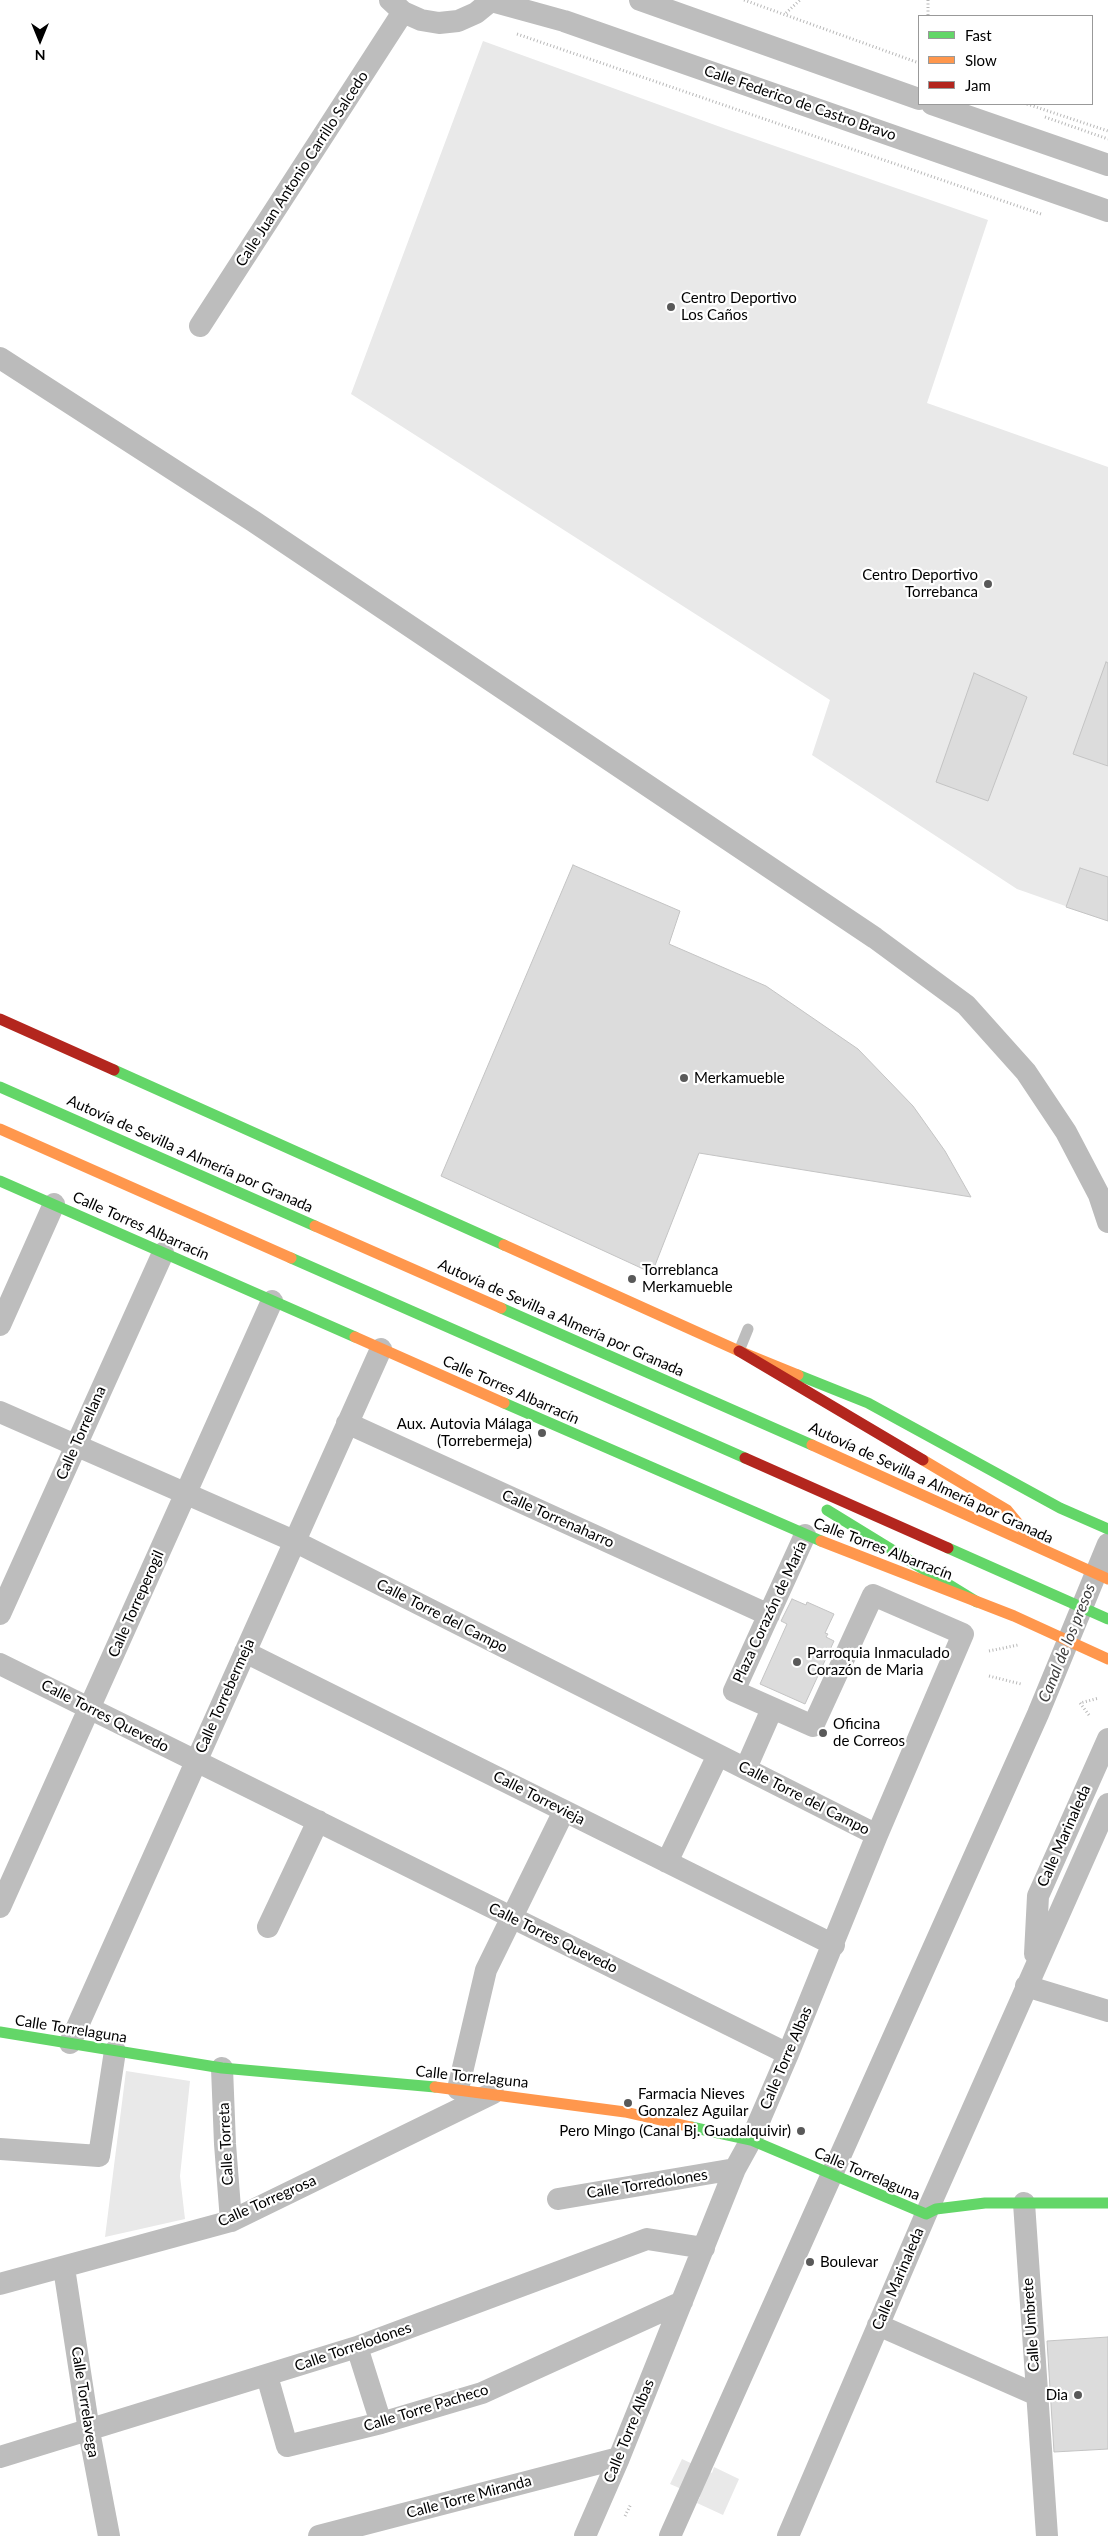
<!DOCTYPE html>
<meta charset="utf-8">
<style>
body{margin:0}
#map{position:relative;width:1108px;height:2536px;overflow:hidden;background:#fff;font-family:Lato,sans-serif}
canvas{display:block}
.legend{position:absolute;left:918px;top:15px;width:175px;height:90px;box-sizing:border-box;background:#fff;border:1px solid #999;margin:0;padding:6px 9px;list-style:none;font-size:15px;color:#000}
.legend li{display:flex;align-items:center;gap:10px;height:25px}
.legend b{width:25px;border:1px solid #999}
.north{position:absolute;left:15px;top:15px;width:50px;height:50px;-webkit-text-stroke:4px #fff;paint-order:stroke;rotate:180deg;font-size:14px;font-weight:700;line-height:20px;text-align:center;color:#000}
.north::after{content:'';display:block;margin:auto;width:18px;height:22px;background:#000;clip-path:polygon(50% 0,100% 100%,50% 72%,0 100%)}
</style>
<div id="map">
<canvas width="1108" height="2536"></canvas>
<ul class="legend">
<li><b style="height:6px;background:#63d668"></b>Fast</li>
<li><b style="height:6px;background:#ff974d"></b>Slow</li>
<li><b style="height:6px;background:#b3261e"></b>Jam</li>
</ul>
<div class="north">N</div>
</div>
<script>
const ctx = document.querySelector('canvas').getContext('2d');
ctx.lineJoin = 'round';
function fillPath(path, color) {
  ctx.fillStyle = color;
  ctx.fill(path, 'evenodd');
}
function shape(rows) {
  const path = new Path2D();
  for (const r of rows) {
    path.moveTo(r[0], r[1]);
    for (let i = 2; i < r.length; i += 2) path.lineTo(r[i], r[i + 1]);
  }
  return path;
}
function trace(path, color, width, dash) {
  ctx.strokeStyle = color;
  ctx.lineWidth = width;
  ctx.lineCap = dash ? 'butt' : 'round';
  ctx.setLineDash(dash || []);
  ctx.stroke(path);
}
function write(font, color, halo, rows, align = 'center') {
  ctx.font = font + ' Lato,sans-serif';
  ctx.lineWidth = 4.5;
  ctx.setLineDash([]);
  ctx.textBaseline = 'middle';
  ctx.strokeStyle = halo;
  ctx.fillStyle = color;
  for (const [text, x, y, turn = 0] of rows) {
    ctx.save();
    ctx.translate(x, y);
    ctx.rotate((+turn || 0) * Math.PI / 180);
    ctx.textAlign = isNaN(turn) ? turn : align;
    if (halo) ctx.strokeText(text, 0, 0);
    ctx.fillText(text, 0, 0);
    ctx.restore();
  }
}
fillPath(shape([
 [483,41,726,129,988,220,927,403,1108,467,1108,921,1017,889,812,755,830,700,351,394],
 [126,2071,190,2081,180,2176,185,2219,105,2237],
 [682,2459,712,2473,714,2467,739,2479,723,2515,697,2503,700,2497,670,2484]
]), '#e9e9e9');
trace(shape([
 [0,358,253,521,875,938,966,1005,1026,1072,1066,1132,1099,1195,1108,1222],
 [670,2536,1038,1714,1108,1544]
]), '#bbb', 22);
const building = shape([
 [1106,662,1108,663,1108,766,1073,754,1106,662],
 [974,673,1027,697,988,801,936,782,974,673],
 [573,865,680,911,669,944,766,986,858,1049,913,1106,945,1151,971,1197,699,1153,652,1273,441,1176,573,865],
 [1080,868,1108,877,1108,921,1066,907,1080,868],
 [792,1599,806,1605,807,1602,834,1614,825,1633,828,1634,826,1637,834,1641,805,1704,760,1684,787,1624,781,1621,792,1599],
 [1108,2337,1108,2449,1054,2452,1047,2341,1108,2337]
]);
fillPath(building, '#dcdcdc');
trace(building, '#c4c4c4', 1);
trace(shape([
 [744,0,919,63],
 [928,0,928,16],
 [786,13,800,0],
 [517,34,1041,214],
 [1027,104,1108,131],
 [1045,117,1108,139],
 [989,1651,1018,1645],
 [989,1676,1021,1684],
 [1089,1715,1080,1703,1099,1698],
 [625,2516,631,2504]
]), '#b8b8b8', 3, [1, 2.5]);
trace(shape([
 [739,1351,748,1329]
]), '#bdbdbd', 11);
trace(shape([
 [390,0,403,12,421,20,439,23,458,21,476,13,492,0],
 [640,0,919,99],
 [491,1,564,21,1108,211],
 [932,104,1108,165],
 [200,326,403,12],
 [0,1325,54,1204],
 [0,1412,294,1541,877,1835],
 [347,1423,769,1615],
 [0,1614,163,1253],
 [245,1652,834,1945],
 [0,1664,788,2054],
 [746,1768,772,1709],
 [667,1862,718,1755],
 [0,1907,272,1301],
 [268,1927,318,1821],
 [1035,1954,1038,1896,1108,1739],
 [1026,1986,1108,2011],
 [70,2043,381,1349],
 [222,2068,225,2144,231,2221],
 [458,2089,486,1970,564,1811],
 [0,2149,99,2156,115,2051],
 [558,2199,735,2169],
 [1024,2203,1047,2536],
 [64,2268,89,2431,109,2536],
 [0,2284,231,2221,493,2093],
 [878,2325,1037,2395],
 [357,2347,381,2423],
 [267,2376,287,2446,381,2423,482,2393,682,2302],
 [0,2457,357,2347,647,2239,704,2248],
 [319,2536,619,2458],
 [585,2536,619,2458,735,2169,751,2140,788,2054,877,1835,963,1634,873,1595,813,1726,734,1691,805,1535],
 [788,2536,926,2214,1108,1804]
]), '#bdbdbd', 22);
trace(shape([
 [114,1070,504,1245],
 [0,1087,315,1226],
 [0,1181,355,1337],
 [291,1258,745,1458],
 [501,1308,812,1445],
 [798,1375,868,1403,1060,1508,1108,1529],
 [504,1403,821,1541],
 [827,1510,977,1602],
 [948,1548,1108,1619],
 [0,2032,222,2068,435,2087],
 [691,2127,751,2140,926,2214,936,2209,985,2203,1108,2203]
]), '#63d668', 11);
trace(shape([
 [0,1129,291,1258],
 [315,1226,501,1308],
 [504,1245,739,1351,798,1375],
 [355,1337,504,1403],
 [812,1445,1108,1579],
 [923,1460,1007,1510,1036,1545],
 [821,1541,1014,1616,1108,1659],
 [435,2087,625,2112,691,2127]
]), '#ff974d', 11);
trace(shape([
 [0,1019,114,1070],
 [739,1351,923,1460],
 [745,1458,948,1548]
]), '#b3261e', 11);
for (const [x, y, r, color] of [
 [671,307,5,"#595959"],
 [988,584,5,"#595959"],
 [684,1078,5,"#595959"],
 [632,1279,5,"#595959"],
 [542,1433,5,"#595959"],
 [797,1662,5,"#595959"],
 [823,1733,5,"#595959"],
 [628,2103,5,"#595959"],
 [801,2131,5,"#595959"],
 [810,2262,5,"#595959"],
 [1078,2395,5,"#595959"]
]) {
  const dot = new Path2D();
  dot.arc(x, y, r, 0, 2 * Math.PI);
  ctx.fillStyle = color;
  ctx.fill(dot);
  trace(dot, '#fff', 2);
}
write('15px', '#000', '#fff', [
 ["Calle Federico de Castro Bravo",800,103,19],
 ["Calle Juan Antonio Carrillo Salcedo",302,169,-57],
 ["Autovía de Sevilla a Almería por Granada",190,1154,24],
 ["Calle Torres Albarracín",141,1226,24],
 ["Autovía de Sevilla a Almería por Granada",561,1318,24],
 ["Calle Torres Albarracín",511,1390,24],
 ["Calle Torrellana",81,1433,-66],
 ["Autovía de Sevilla a Almería por Granada",931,1483,25],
 ["Calle Torrenaharro",558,1519,24],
 ["Calle Torres Albarracín",883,1549,21],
 ["Calle Torreperogil",136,1604,-66],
 ["Plaza Corazón de María",770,1612,-65],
 ["Calle Torre del Campo",442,1616,27],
 ["Calle Torrebermeja",225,1696,-66],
 ["Calle Torres Quevedo",105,1716,27],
 ["Calle Torrevieja",539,1798,27],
 ["Calle Torre del Campo",804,1798,27],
 ["Calle Marinaleda",1064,1836,-66],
 ["Calle Torres Quevedo",553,1938,26],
 ["Calle Torrelaguna",71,2029,9],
 ["Calle Torre Albas",786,2058,-67],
 ["Calle Torrelaguna",472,2077,6],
 ["Calle Torreta",226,2144,-93],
 ["Calle Torrelaguna",867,2174,23],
 ["Calle Torredolones",647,2184,-9],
 ["Calle Torregrosa",267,2201,-24],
 ["Calle Marinaleda",898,2279,-67],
 ["Calle Umbrete",1031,2325,-94],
 ["Calle Torrelodones",353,2347,-19],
 ["Calle Torrelavega",85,2402,81],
 ["Calle Torre Pacheco",426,2408,-17],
 ["Calle Torre Albas",629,2431,-68],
 ["Calle Torre Miranda",469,2497,-15]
]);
write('15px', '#000', '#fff', [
 ["Centro Deportivo",681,298],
 ["Los Caños",681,315],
 ["Centro Deportivo",978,575,"right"],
 ["Torrebanca",978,592,"right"],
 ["Merkamueble",694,1078],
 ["Torreblanca",642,1270],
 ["Merkamueble",642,1287],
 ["Aux. Autovia Málaga",532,1424,"right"],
 ["(Torrebermeja)",532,1441,"right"],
 ["Parroquia Inmaculado",807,1653],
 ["Corazón de Maria",807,1670],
 ["Oficina",833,1724],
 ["de Correos",833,1741],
 ["Farmacia Nieves",638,2094],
 ["Gonzalez Aguilar",638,2111],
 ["Pero Mingo (Canal Bj. Guadalquivir)",791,2131,"right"],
 ["Boulevar",820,2262],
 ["Dia",1068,2395,"right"]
], 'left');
write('italic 16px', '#3f3f3f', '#fff', [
 ["Canal de los presos",1067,1643,-68]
]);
</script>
